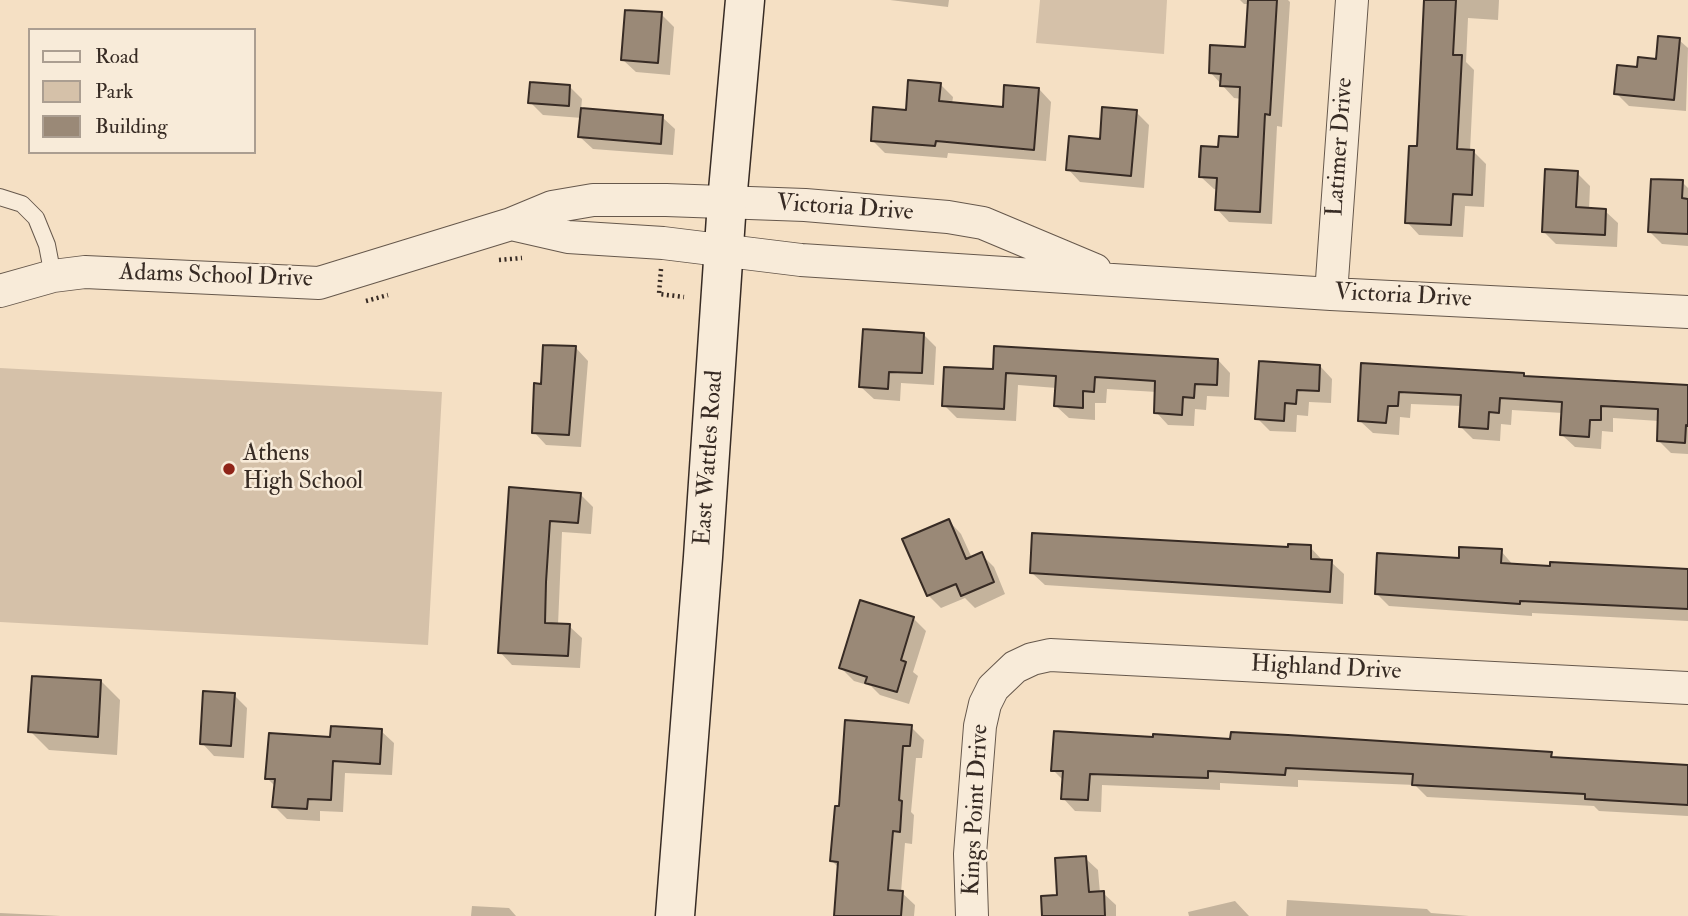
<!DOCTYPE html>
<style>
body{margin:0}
#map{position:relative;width:1688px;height:916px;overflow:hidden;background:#f5e0c4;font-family:"IM FELL Double Pica",serif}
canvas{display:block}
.legend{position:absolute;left:28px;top:28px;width:228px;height:126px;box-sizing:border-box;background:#f8ebd9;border:2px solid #ab9e91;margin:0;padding:9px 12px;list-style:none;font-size:21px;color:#372b24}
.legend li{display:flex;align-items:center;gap:14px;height:35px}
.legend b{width:35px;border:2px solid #ab9e91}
</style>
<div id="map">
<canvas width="1688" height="916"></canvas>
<ul class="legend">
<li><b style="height:9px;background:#f8ebd9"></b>Road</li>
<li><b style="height:19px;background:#d5c1a9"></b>Park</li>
<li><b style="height:19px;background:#9a8977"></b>Building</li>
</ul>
</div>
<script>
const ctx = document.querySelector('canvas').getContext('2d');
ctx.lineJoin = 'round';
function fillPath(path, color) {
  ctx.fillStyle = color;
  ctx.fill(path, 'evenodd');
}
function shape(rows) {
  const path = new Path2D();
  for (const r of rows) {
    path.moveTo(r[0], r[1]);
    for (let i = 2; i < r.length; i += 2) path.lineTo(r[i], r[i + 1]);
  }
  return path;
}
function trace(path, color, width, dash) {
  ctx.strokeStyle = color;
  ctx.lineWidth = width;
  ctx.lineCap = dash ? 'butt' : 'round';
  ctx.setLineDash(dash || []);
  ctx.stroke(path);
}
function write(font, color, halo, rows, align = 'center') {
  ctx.font = font + ' "IM FELL Double Pica",serif';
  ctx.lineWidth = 5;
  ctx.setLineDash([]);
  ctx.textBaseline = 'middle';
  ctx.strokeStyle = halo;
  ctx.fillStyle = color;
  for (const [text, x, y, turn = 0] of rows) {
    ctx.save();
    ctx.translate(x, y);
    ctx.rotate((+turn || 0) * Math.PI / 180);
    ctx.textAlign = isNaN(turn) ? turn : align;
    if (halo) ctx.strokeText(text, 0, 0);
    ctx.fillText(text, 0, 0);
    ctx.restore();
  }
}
fillPath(shape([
 [1040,0,1167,0,1164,54,1036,43],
 [0,368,442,392,428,645,0,622]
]), '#d5c1a9');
fillPath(shape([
 [890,0,949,0,948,7],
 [1240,0,1288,0,1290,2,1282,127,1277,126,1272,224,1229,222,1217,209,1218,190,1214,189,1201,177,1220,149,1239,138,1242,99,1234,98,1211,73,1247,49,1249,4,1244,4],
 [1427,0,1499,0,1498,20,1468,18,1466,62,1474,70,1470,151,1473,151,1486,164,1484,207,1465,206,1463,237,1419,235,1407,222,1419,148],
 [661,14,674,27,670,75,636,72,623,60],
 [1679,40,1688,48,1686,111,1629,106,1616,93,1639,69,1657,61],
 [940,84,953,97,952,104,1004,109,1039,89,1051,102,1046,161,948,153,947,158,885,153,872,140],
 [569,86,582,99,581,110,662,117,675,129,673,155,593,149,580,137,582,118,543,115,530,102],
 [1136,112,1149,125,1144,188,1080,182,1068,169],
 [1577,173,1590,186,1589,210,1605,211,1618,223,1617,247,1556,244,1543,231],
 [1682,182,1688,188,1688,246,1662,244,1650,232],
 [924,335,936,347,934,385,901,383,900,401,874,399,861,387],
 [576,348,588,361,581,447,546,445,534,432,543,386],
 [1218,360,1230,373,1229,397,1207,396,1206,410,1195,409,1194,426,1168,425,1156,412,1157,392,1107,389,1106,403,1095,403,1095,420,1069,418,1056,406,1057,388,1018,385,1016,421,957,418,944,405,994,371],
 [1363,365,1688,387,1688,454,1671,453,1658,440,1659,421,1613,418,1613,432,1602,431,1601,449,1575,447,1562,435,1563,413,1512,410,1511,425,1501,424,1500,441,1473,439,1461,427,1462,406,1411,404,1410,418,1400,417,1399,435,1373,433,1360,421],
 [1320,366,1332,379,1331,403,1309,402,1308,416,1297,415,1296,432,1270,431,1257,418],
 [511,489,580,494,593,507,591,534,562,532,558,625,569,626,582,638,580,668,512,665,500,652],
 [949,521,961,534,972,558,981,554,994,567,1005,594,975,608,965,598,941,608,928,595],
 [1310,547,1323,561,1331,562,1344,574,1343,604,1045,585,1032,573],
 [1501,551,1514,566,1688,571,1688,621,1532,613,1532,616,1389,606,1376,593,1460,559],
 [913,618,926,631,913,672,918,676,909,704,880,695,871,686,854,681,841,668],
 [101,681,120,700,117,755,49,750,30,731],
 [234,695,247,708,244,758,214,756,202,743],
 [911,727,924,740,922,758,916,758,911,812,914,815,912,844,905,843,901,892,915,905,914,916,836,916,839,868,832,861,840,808],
 [381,731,394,743,392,775,345,773,343,812,320,811,320,821,287,819,274,806,276,787,267,778],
 [1155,739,1551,754,1556,759,1688,766,1688,816,1599,811,1594,806,1427,797,1415,785,1298,780,1298,787,1220,783,1220,790,1102,785,1101,812,1075,811,1063,798,1064,781,1053,770],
 [1085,858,1098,870,1100,893,1103,893,1116,905,1116,916,1044,916],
 [1287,900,1427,909,1431,913,1469,916,1286,916],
 [1235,901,1249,916,1189,916,1188,912],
 [472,906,509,908,516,916,471,916],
 [0,913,61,916,0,916]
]), '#0003');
const building = shape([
 [1248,0,1277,0,1270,115,1265,114,1260,212,1215,210,1217,178,1199,177,1201,146,1218,147,1219,136,1238,137,1240,87,1220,86,1221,74,1209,73,1210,45,1245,47,1248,0],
 [1424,0,1456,0,1453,55,1462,55,1457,149,1474,150,1472,195,1453,194,1451,225,1405,223,1409,146,1417,146,1424,0],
 [625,10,662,12,658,63,621,60,625,10],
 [1658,36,1680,38,1674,100,1614,94,1617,65,1637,67,1638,57,1656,59,1658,36],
 [908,80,941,83,939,101,1003,107,1004,85,1039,88,1034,150,936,141,935,146,871,141,873,107,906,110,908,80],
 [530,82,570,85,569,106,528,103,530,82],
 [1102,107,1137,110,1131,176,1066,170,1069,136,1100,139,1102,107],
 [581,108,663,115,661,144,578,137,581,108],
 [1545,169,1578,171,1576,207,1606,209,1605,235,1542,232,1545,169],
 [1651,179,1683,180,1682,198,1688,199,1688,234,1648,232,1651,179],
 [863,329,924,333,922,373,889,372,888,389,859,387,863,329],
 [543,345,576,346,569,435,532,433,534,383,541,384,543,345],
 [994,346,1218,359,1217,385,1195,384,1194,398,1183,397,1182,415,1154,413,1155,381,1095,377,1094,392,1083,391,1083,408,1054,406,1056,376,1006,373,1004,409,942,406,944,367,993,369,994,346],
 [1259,361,1320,365,1319,391,1297,390,1296,404,1285,403,1284,421,1255,419,1259,361],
 [1361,363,1524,373,1524,376,1688,385,1688,426,1686,425,1685,443,1657,441,1658,409,1601,406,1601,420,1590,420,1589,437,1560,435,1562,402,1500,398,1499,413,1489,412,1488,429,1459,427,1461,395,1399,392,1398,406,1388,406,1386,423,1358,421,1361,363],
 [509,487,581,493,578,523,550,521,546,582,545,623,570,624,568,656,498,653,509,487],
 [949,519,966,559,982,552,994,582,961,596,956,584,927,596,902,539,949,519],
 [1032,533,1288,547,1288,544,1311,545,1311,559,1332,560,1330,592,1030,573,1032,533],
 [1459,547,1502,549,1501,563,1550,566,1550,562,1688,569,1688,609,1520,601,1520,604,1375,594,1377,553,1459,558,1459,547],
 [860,600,914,617,901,660,906,662,897,692,865,683,867,677,839,668,860,600],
 [32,676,101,680,98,737,28,732,32,676],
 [203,691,235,693,231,746,200,744,203,691],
 [845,720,912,725,910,746,903,746,899,800,902,801,900,832,893,831,888,890,903,891,901,916,834,916,838,862,830,861,835,806,839,806,845,720],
 [331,726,382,729,380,764,333,761,331,800,308,799,307,809,272,807,275,779,265,779,269,733,330,737,331,726],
 [1054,731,1153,737,1153,734,1230,739,1231,732,1288,735,1552,752,1551,757,1688,765,1688,805,1585,799,1585,794,1412,785,1413,774,1286,768,1285,775,1208,771,1208,778,1090,774,1088,800,1061,799,1063,771,1051,771,1054,731],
 [1086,856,1089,892,1104,891,1105,916,1042,916,1041,896,1057,895,1055,858,1086,856]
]);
fillPath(building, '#9a8977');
trace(building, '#372b24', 2);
const service = shape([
 [0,197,22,204,36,218,47,245,53,276]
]);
const minor = shape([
 [511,224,568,237,663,243,801,260,1331,294,1688,312],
 [0,291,53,276,85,272,319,283,511,224,552,207,593,200,666,200,805,205,948,217,983,223,1095,270],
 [1331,294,1352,0],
 [972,916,970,854,980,726,985,704,993,688,1015,667,1032,659,1050,655,1069,656,1688,688]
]);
const secondary = shape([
 [675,916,703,557,727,202,745,0]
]);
trace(service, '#66584c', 18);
trace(minor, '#66584c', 34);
trace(secondary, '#372b24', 41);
trace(shape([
 [499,260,522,258],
 [661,269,659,294,684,297],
 [366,301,388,295]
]), '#372b24', 4.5, [2, 3.5]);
trace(service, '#f8ebd9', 16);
trace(minor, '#f8ebd9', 32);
trace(secondary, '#f8ebd9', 38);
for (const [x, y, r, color] of [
 [229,469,7,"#8f2418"]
]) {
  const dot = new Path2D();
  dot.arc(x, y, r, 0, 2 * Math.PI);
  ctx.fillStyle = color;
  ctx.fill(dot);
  trace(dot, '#f8ebd9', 2.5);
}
write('24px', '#372b24', '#f8ebd9', [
 ["Latimer Drive",1341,147,-86],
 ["Victoria Drive",845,209,4],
 ["Adams School Drive",216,277,2],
 ["Victoria Drive",1403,297,3],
 ["East Wattles Road",710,458,-86],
 ["Highland Drive",1326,669,3],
 ["Kings Point Drive",977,810,-87]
]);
write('24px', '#372b24', '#f8ebd9', [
 ["Athens",243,455],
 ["High School",243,483]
], 'left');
</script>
